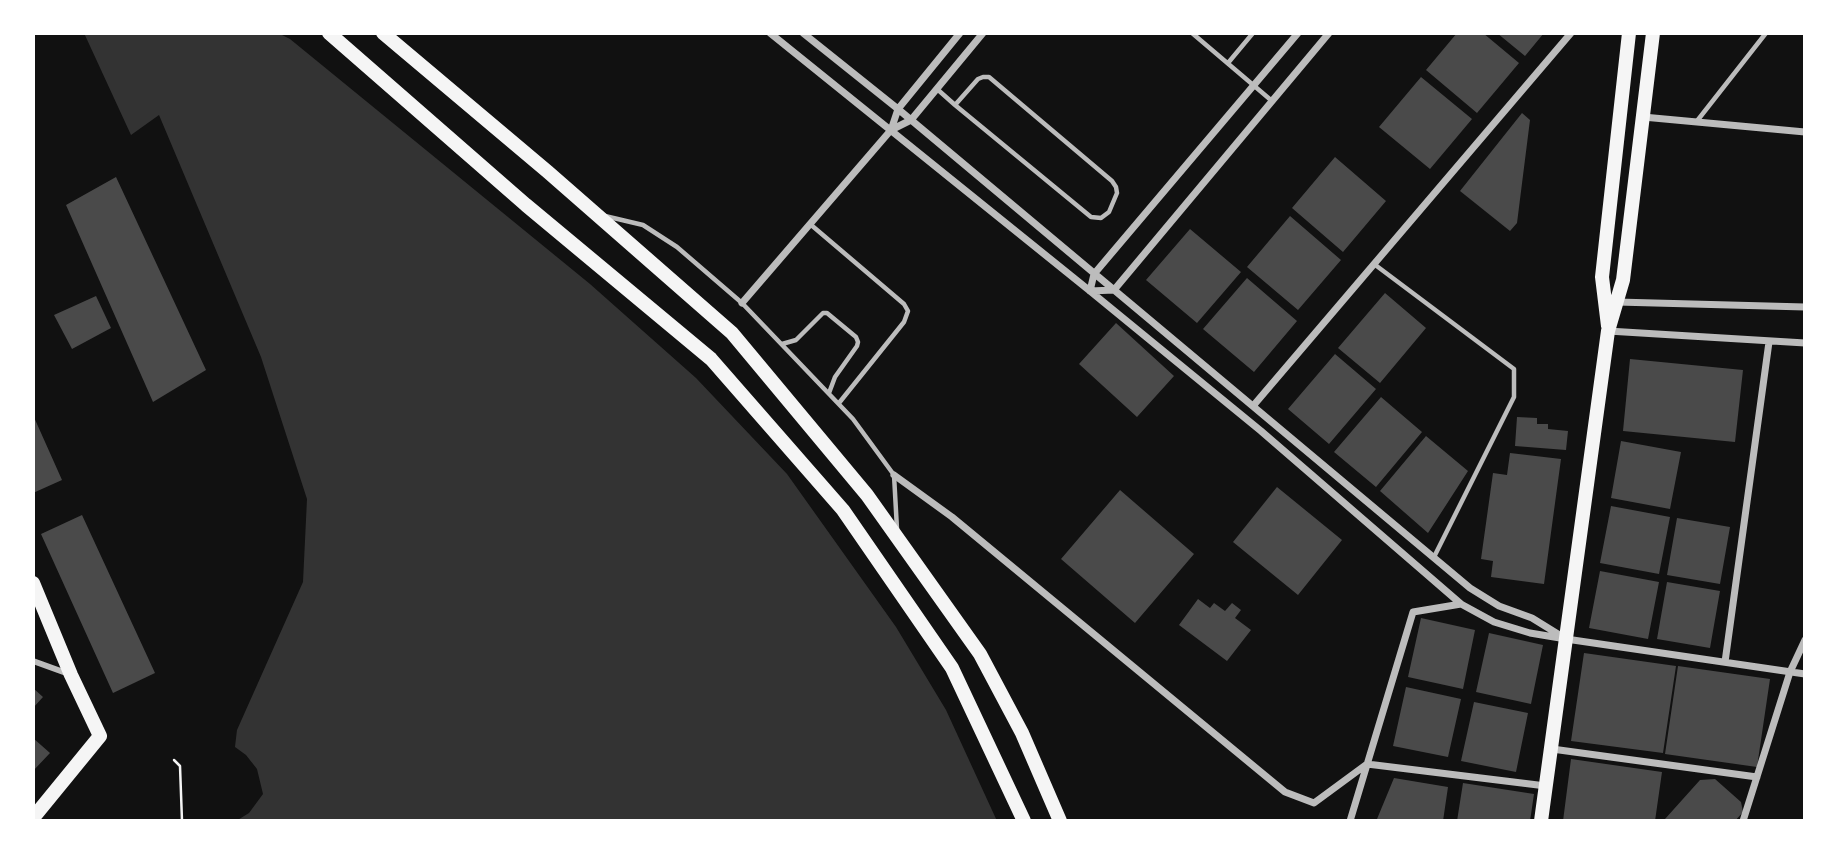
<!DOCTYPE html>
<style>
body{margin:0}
#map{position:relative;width:1838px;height:854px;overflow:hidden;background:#111;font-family:"Nunito Sans",sans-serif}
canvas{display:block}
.frame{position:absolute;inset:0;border:35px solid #fff;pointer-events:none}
</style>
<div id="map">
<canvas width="1838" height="854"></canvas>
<div class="frame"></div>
</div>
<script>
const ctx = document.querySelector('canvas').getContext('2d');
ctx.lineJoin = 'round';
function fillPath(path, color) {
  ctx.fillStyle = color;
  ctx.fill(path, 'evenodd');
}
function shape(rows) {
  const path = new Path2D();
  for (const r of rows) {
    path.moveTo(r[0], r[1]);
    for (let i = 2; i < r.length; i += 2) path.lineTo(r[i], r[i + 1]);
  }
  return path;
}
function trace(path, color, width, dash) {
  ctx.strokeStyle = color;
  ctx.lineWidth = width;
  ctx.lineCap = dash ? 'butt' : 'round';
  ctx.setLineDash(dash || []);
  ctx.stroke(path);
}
fillPath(shape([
 [84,33,278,33,290,39,590,284,696,378,787,474,896,627,946,710,997,821,236,821,249,813,263,794,257,769,246,755,235,747,237,730,303,582,307,499,261,357,159,115,131,135]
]), '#333');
fillPath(shape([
 [1457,33,1483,33,1519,63,1477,113,1426,70],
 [1497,33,1544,33,1525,56],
 [1421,77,1472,119,1430,169,1379,127],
 [1522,113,1530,120,1517,223,1510,231,1460,191],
 [1335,157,1386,201,1343,252,1292,208],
 [116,177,206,370,153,402,66,205],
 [1290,216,1341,260,1298,310,1247,267],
 [1190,229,1241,272,1197,323,1146,280],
 [1247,278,1297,321,1254,372,1203,329],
 [1385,293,1426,328,1380,383,1338,348],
 [96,296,111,328,72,349,54,315],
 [1116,323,1174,376,1137,417,1079,364],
 [1335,354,1376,389,1329,444,1288,409],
 [1630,359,1743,370,1735,442,1623,431],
 [1381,397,1422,432,1376,487,1334,452],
 [33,415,62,480,33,493],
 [1517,417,1537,418,1537,424,1548,424,1548,429,1568,431,1566,450,1515,446],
 [1426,436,1468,471,1428,533,1380,491],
 [1621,441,1681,452,1670,509,1611,498],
 [1510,453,1561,459,1544,584,1491,577,1493,561,1481,559,1493,473,1507,475],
 [1277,487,1342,540,1298,595,1233,542],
 [1120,490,1194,554,1135,623,1061,559],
 [1611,506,1670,517,1659,574,1600,563],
 [82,515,155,673,113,693,41,534],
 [1677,518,1730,527,1720,584,1667,575],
 [1600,571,1659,582,1648,639,1589,628],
 [1667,582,1720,591,1710,648,1657,639],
 [1198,599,1210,608,1214,603,1225,611,1232,603,1241,610,1235,618,1251,630,1227,661,1179,625],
 [1421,618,1475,630,1463,689,1408,677],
 [1489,633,1543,645,1531,704,1476,692],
 [1584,653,1676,666,1663,753,1571,741],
 [1678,666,1770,679,1757,767,1665,754],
 [1406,687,1461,699,1448,757,1393,746],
 [33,688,43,697,33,708],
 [1474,702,1528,713,1516,772,1461,761],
 [33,738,50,753,33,771],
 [1571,759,1662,772,1655,821,1563,821],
 [1394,778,1448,787,1443,821,1377,819],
 [1715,779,1741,802,1743,812,1735,821,1667,821,1665,819,1700,780],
 [1463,783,1534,794,1530,821,1457,821]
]), '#4a4a4a');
trace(shape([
 [174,760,180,766,182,821]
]), '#f5f5f5', 2.5);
trace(shape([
 [1192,33,1272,101],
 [1228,63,1253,33],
 [937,89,955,105,1091,217,1101,218,1109,212,1117,193,1116,187,1112,181,989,77,983,77,978,79,955,105],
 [1697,121,1766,33],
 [605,216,643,225,677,247,742,303,853,419,894,475,897,529],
 [810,224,904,304,908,311,904,322,839,403],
 [1374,264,1514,369,1514,397,1434,557],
 [782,344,796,340,823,313,827,313,856,337,858,342,857,346,835,377,829,393]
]), '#bcbcbc', 4.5);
trace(shape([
 [33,661,69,674]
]), '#bcbcbc', 6);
trace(shape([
 [770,33,1090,291,1261,431,1461,604,1494,622,1530,633,1566,639,1532,618,1499,606,1470,588,898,109,803,33],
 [960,33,898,109,891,130,911,120,983,33],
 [1298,33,1094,274,1090,291,1114,290,1329,33],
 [1643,117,1805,132],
 [1617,302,1805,307],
 [742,303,891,130],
 [1608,331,1805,343],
 [1253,406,1571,33],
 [894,475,952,517,1285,792,1314,803,1367,764,1546,786],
 [1566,639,1805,674],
 [1725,662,1769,342],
 [1552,749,1757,777],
 [1350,821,1413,612,1461,604],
 [1743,821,1790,672,1805,640]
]), '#bcbcbc', 7);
trace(shape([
 [1608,326,1602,277,1629,33],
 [1541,821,1608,331,1623,280,1653,33]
]), '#f5f5f5', 14);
trace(shape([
 [329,33,526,205,711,359,843,510,952,668,1024,821],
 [383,33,548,172,732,333,867,495,980,654,1022,733,1060,821],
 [33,583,71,675,100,736,33,818]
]), '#f5f5f5', 14);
</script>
